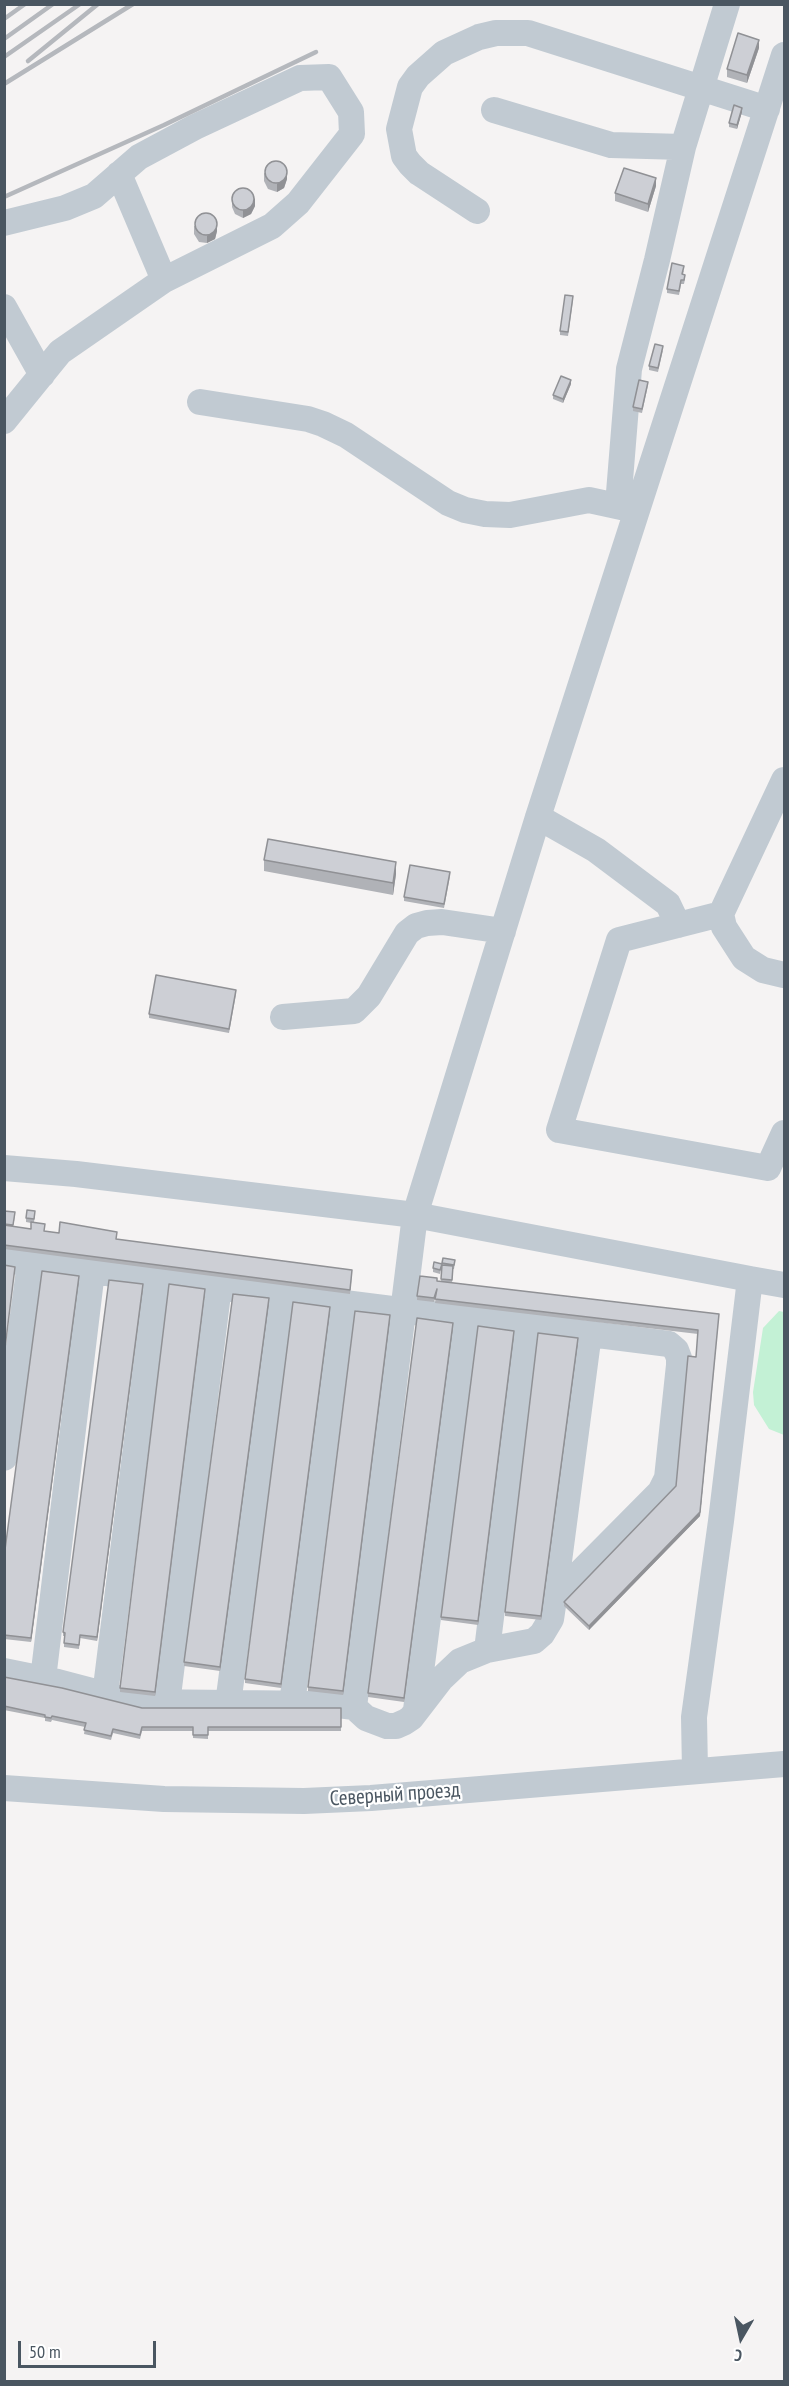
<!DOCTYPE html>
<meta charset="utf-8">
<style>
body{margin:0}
#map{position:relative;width:789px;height:2386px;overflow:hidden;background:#f5f3f3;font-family:"PT Sans Narrow",sans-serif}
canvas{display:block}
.frame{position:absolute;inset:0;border:6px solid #4a5661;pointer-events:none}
.north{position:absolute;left:711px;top:2308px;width:60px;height:60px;-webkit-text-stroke:4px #fff;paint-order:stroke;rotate:189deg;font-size:16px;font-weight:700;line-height:24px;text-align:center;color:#4a5661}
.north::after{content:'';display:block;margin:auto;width:21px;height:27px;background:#4a5661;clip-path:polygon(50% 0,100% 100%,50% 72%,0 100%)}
.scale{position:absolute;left:18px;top:2341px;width:138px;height:27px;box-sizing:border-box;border:3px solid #4a5661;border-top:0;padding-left:8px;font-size:18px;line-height:21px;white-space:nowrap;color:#4a5661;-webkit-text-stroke:4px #fff;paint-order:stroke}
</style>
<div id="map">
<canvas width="789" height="2386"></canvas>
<div class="frame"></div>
<div class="north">С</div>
<div class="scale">50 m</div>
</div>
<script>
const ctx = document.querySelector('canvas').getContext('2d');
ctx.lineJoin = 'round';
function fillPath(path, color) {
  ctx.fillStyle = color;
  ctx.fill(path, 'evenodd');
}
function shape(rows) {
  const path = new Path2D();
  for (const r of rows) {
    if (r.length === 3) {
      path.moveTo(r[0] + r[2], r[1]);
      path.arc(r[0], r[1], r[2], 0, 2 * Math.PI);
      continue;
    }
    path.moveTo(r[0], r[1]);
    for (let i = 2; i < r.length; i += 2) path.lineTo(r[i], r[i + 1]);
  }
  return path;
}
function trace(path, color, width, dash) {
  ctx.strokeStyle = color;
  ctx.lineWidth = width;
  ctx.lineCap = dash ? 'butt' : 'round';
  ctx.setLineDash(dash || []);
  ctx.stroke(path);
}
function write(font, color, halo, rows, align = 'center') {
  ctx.font = font + ' "PT Sans Narrow",sans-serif';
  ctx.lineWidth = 4.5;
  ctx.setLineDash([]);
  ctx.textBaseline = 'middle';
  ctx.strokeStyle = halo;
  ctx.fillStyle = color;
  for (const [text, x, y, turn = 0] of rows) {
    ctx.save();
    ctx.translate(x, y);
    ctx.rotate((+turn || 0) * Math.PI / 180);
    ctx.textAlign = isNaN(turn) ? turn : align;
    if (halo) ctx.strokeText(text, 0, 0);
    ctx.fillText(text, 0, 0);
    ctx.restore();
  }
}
fillPath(shape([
 [779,1311,784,1312,784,1435,769,1429,754,1405,753,1392,763,1328]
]), '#c3f1d5');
trace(shape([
 [494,110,611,145,683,147],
 [119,174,164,280],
 [477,211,419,173,410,164,404,156,399,129,410,87,418,76,444,53,479,37,496,33,528,33,767,109],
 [4,223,65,208,94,196,139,157,195,127,300,78,329,77,351,112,352,134,298,203,272,226,164,280,60,352,4,421],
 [4,307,42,375],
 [200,402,308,419,323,424,346,435,448,503,465,510,485,514,510,515,589,500,635,510],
 [618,505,629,369,657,260,683,147,727,4],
 [784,780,721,914,724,927,744,958,763,970,784,975],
 [538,817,596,850,668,904,678,925],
 [721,914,619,940,559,1130,768,1168,784,1133],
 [283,1017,354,1011,369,996,407,933,416,926,427,923,442,922,503,931],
 [4,1168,76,1174,415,1215,750,1279,721,1521,694,1717,695,1771],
 [4,1260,669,1344,676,1350,679,1358,679,1365,667,1478,660,1492,554,1599,551,1619,542,1634,534,1641,487,1650,460,1661,441,1679,411,1718,405,1722,396,1726,387,1726,366,1718,354,1707,330,1704,134,1702,58,1682,4,1671],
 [750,1279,784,1285],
 [4,1458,30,1263],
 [554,1599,589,1333],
 [487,1650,527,1325],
 [43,1679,92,1271],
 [105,1695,157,1279],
 [167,1704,219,1286],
 [228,1704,282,1294],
 [292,1704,343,1302],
 [354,1707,415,1215,538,817,784,55],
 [416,1710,467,1317],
 [4,1788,164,1799,304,1801,371,1798,784,1764]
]), '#c1cad2', 26);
trace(shape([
 [4,19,25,4],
 [4,39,53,4],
 [4,57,80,4],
 [28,61,98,4],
 [4,84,133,4],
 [4,197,164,125,316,52]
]), '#b5b8bd', 4.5);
fillPath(shape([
 [759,48,747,83,727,77,727,69],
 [742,112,737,129,729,127,729,123],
 [264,173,287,179,284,188,277,192,268,189,264,181],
 [656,186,648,212,615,201,615,193],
 [232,199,255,206,251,214,243,218,235,214,232,207],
 [194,226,217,231,215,239,207,243,199,242,194,234],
 [684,270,683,274,685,279,684,284,681,284,679,295,667,293,667,289],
 [573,300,568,336,560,335,560,331],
 [663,350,658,372,649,370,649,366],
 [571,384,563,403,553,399,553,395],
 [648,385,642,413,633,411,633,407],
 [264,860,396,874,393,895,264,871],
 [450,876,444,908,404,901,404,897],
 [236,994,229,1033,149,1018,149,1014],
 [4,1211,15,1216,13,1227,31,1229,31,1223,26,1222,26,1218,35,1215,34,1222,44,1231,116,1240,352,1274,350,1294,4,1249],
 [442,1263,455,1263,454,1269,453,1269,452,1283,719,1314,700,1516,589,1630,564,1606,564,1602,676,1486,696,1357,698,1334,435,1303,436,1296,434,1302,417,1300,417,1296,437,1281,441,1282],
 [442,1264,440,1274,433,1272,433,1268],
 [79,1280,31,1642,4,1639,4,1557],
 [143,1288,97,1641,80,1638,79,1649,64,1647,64,1636,63,1636,63,1632],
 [205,1293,155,1696,120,1692,120,1688],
 [269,1302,220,1671,184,1666,184,1662],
 [330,1311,281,1688,245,1683,245,1679],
 [390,1319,343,1695,308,1691,308,1687],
 [453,1327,404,1702,368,1697,368,1693],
 [514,1335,478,1625,441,1620,441,1617],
 [578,1342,541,1620,505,1616,505,1612],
 [4,1677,142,1708,341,1708,341,1731,208,1731,208,1739,193,1738,193,1731,142,1731,140,1739,113,1733,111,1740,84,1734,85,1727,52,1720,51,1722,45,1721,45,1718,4,1710]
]), '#b0b2b7');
fillPath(shape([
 [759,40,759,48,747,83,747,75],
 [742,108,742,112,737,129,737,125],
 [287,172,287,179,284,188,277,192,277,184],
 [656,178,656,186,648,212,648,204],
 [255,198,255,206,251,214,243,218,243,210],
 [217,224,217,231,215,239,207,243,207,236],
 [571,380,571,384,563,403,563,399],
 [396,862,396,874,393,895,393,883],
 [79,1276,79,1280,31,1642,31,1638],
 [143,1284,143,1288,97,1641,97,1637],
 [205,1289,205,1293,155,1696,155,1692],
 [269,1298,269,1302,220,1671,220,1667],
 [330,1307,330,1311,281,1688,281,1684],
 [390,1315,390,1319,343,1695,343,1691],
 [719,1318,700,1516,589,1630,589,1626,700,1512],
 [453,1323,453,1327,404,1702,404,1698],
 [514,1331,514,1335,478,1625,478,1621],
 [578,1338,578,1342,541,1620,541,1616]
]), '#909195');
const building = shape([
 [738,33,759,40,747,75,727,69,738,33],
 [734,105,742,108,737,125,729,123,734,105],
 [276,172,11],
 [624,168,656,178,648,204,615,193,624,168],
 [243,199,11],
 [206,224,11],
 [672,263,684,266,682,274,685,275,684,280,681,280,679,291,667,289,672,263],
 [565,295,573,296,568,332,560,331,565,295],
 [655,344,663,346,658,368,649,366,655,344],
 [561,376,571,380,563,399,553,395,561,376],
 [639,380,648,382,642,409,633,407,639,380],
 [268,839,396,862,393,883,264,860,268,839],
 [410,865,450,872,444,904,404,897,410,865],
 [156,975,236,990,229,1029,149,1014,156,975],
 [27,1210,35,1211,34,1219,26,1218,27,1210],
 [4,1211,15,1212,13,1225,4,1224,4,1211],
 [31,1222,45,1224,44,1231,59,1233,60,1222,117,1232,116,1239,352,1270,350,1290,4,1245,4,1225,31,1229,31,1222],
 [443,1258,455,1260,454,1265,442,1263,443,1258],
 [434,1262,442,1264,440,1270,433,1268,434,1262],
 [4,1265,15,1267,4,1356,4,1265],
 [442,1265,453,1266,452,1280,441,1279,442,1265],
 [42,1271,79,1276,31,1638,4,1635,4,1557,42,1271],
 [420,1276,437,1278,437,1281,719,1314,700,1512,589,1626,564,1602,676,1486,688,1356,696,1357,698,1330,435,1299,437,1289,434,1298,417,1296,420,1276],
 [109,1280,143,1284,97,1637,80,1635,79,1645,64,1643,65,1633,63,1632,109,1280],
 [169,1284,205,1289,155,1692,120,1688,169,1284],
 [233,1294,269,1298,220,1667,184,1662,233,1294],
 [293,1302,330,1307,281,1684,245,1679,293,1302],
 [355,1311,390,1315,343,1691,308,1687,355,1311],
 [417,1318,453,1323,404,1698,368,1693,417,1318],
 [478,1326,514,1331,478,1621,441,1617,478,1326],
 [538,1333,578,1338,541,1616,505,1612,538,1333],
 [4,1677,62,1688,142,1708,341,1708,341,1727,208,1727,208,1735,193,1735,193,1727,142,1727,140,1735,113,1729,111,1736,84,1730,86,1723,52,1716,51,1718,45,1717,45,1715,4,1706,4,1677]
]);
fillPath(building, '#cdcfd5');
trace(building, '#909195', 1.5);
write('21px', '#4a5661', '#fff', [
 ["Северный проезд",395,1795,-4]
]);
</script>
